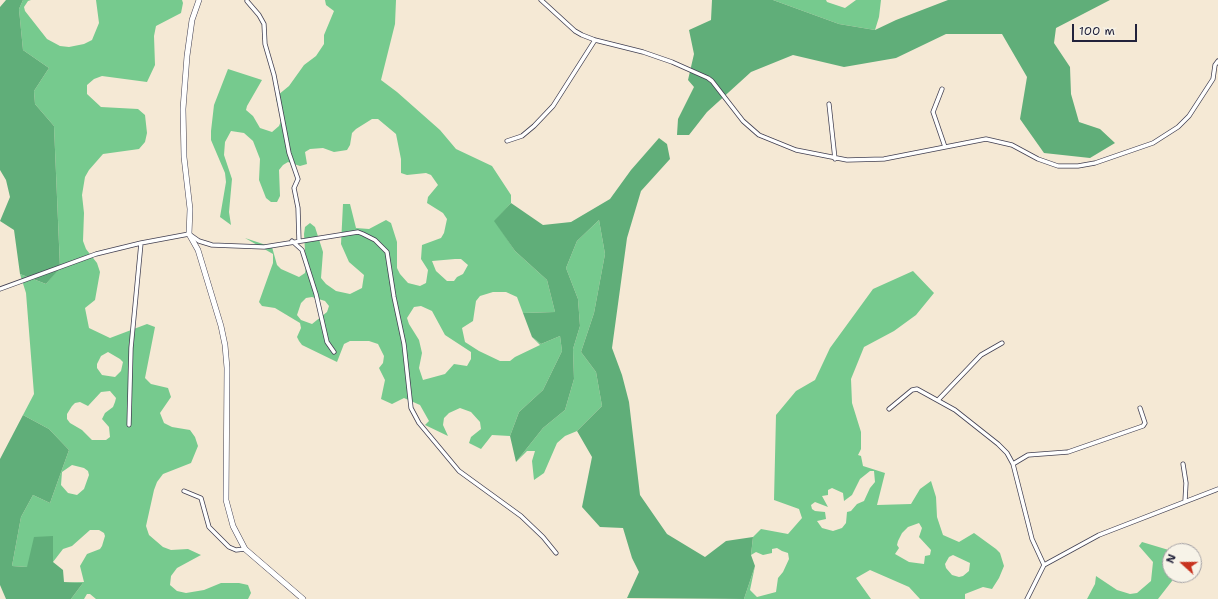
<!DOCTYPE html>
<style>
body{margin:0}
#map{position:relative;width:1218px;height:599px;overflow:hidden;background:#f5e9d5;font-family:"Shantell Sans",sans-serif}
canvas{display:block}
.north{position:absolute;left:1162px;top:543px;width:40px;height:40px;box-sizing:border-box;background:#f7f3e8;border:1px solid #a29fa3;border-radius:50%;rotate:291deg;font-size:11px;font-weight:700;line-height:16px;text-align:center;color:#22223b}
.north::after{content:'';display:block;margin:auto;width:14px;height:18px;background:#c8321e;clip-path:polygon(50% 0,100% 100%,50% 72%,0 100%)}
.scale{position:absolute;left:1072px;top:24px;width:65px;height:18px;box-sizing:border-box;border:2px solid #22223b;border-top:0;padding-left:5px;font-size:12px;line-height:14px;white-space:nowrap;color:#22223b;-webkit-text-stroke:3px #f7f3e8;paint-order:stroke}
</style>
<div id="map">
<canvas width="1218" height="599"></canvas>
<div class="north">N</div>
<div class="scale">100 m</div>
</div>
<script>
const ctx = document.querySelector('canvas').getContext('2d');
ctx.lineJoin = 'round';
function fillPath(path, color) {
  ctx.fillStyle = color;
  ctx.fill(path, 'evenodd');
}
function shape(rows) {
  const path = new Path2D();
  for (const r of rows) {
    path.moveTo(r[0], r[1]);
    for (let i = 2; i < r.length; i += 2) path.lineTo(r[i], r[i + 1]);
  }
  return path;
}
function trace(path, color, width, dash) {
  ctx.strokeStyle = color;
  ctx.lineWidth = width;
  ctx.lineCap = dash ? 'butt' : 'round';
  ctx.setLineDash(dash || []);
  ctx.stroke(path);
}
fillPath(shape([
 [23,0,31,0,28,1,24,7,25,11,47,39,60,46,69,47,84,44,92,40,99,23,96,0,182,0,183,3,181,13,156,26,154,36,155,65,147,82,102,76,94,79,87,85,87,94,101,107,138,109,145,115,147,133,145,142,139,149,103,154,89,170,85,177,82,195,84,213,83,241,86,249,97,263,100,272,95,300,85,308,89,328,110,338,147,324,155,327,145,378,151,384,168,388,171,397,160,413,164,423,172,427,190,430,195,437,198,446,191,463,163,474,157,482,154,490,146,526,149,535,163,547,171,550,188,549,201,555,177,568,171,576,170,585,177,591,186,593,204,590,221,583,239,583,248,585,251,593,248,599,96,599,90,594,87,594,84,599,71,599,83,583,64,582,84,582,80,566,87,554,100,549,102,546,105,536,104,533,99,530,90,530,72,546,63,549,53,562,27,567,12,566,21,517,33,495,50,503,69,450,49,429,23,415,34,394,26,293,20,274,46,284,60,267,54,126,35,104,34,91,49,68,23,50,19,9],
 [108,352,120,359,123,362,121,371,115,377,102,375,97,368,97,364,101,356],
 [110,391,116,398,115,402,113,407,105,413,102,419,109,427,110,437,106,440,92,440,82,430,70,423,67,419,67,414,72,406,75,403,80,402,88,406,101,392],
 [72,465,84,468,88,471,89,475,84,489,77,495,68,493,61,485,62,472],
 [325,0,396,0,395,24,381,80,397,92,440,130,456,149,492,166,511,195,511,203,495,221,515,251,547,280,555,312,523,313,517,297,506,292,493,292,480,296,476,301,473,321,462,328,465,342,479,351,500,361,510,361,515,357,540,345,532,337,541,344,560,336,562,351,543,390,519,412,510,436,492,435,481,449,469,443,471,437,481,429,480,422,471,412,460,408,449,413,444,418,443,425,448,436,425,425,429,421,420,405,404,398,392,404,381,399,385,380,379,368,383,363,384,356,378,344,369,341,350,341,344,344,337,362,302,345,299,341,297,337,301,328,300,323,275,308,262,306,259,302,273,263,273,254,245,238,272,247,277,265,281,269,299,277,305,273,306,267,304,234,305,227,310,223,315,227,323,252,321,278,326,284,336,291,350,294,362,288,364,275,349,262,341,244,343,204,350,204,356,228,369,229,386,220,391,223,397,242,397,268,400,274,408,283,420,286,426,283,428,270,421,259,422,245,441,238,444,233,447,219,443,213,427,203,428,197,438,185,431,175,426,173,407,175,401,173,401,159,396,134,378,119,372,119,356,129,352,133,350,145,347,150,334,152,323,148,310,149,305,152,307,164,300,166,288,162,283,165,279,170,280,196,277,202,271,202,266,198,259,180,260,159,253,141,244,133,231,131,225,142,224,155,232,179,229,212,231,225,220,217,226,182,225,173,211,140,211,131,214,105,228,69,262,80,247,106,246,110,253,116,260,128,272,132,279,126,281,121,280,112,276,99,278,95,289,86,304,65,316,56,324,44,324,35,334,11,326,5],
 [455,259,461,259,468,265,463,274,457,277,454,281,447,281,436,271,432,261],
 [312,297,325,301,329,306,327,312,312,324,301,320,297,315,301,303,306,298],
 [421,306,432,311,445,335,471,352,471,359,467,366,454,364,445,374,423,380,419,368,422,353,419,340,409,324,407,318,414,307],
 [773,0,826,0,827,2,845,8,856,0,881,0,879,17,875,30,839,24],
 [599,220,605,254,594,313,581,352,596,372,602,406,577,431,565,436,557,443,544,473,534,480,532,461,535,451,527,451,516,462,543,428,565,410,574,379,573,349,580,326,578,299,566,268,577,241],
 [913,271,934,293,916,315,894,331,864,347,851,379,852,403,861,432,861,449,858,455,861,456,863,466,885,473,877,505,911,504,920,489,931,481,936,497,937,517,943,535,959,542,974,533,996,549,1000,553,1004,566,999,578,992,589,983,587,965,594,965,599,920,599,909,587,870,570,856,578,871,599,744,599,755,566,750,590,757,597,776,592,778,578,783,572,789,559,788,553,782,551,777,548,772,549,772,553,763,555,756,552,751,555,753,537,761,529,788,534,802,518,799,509,774,500,776,415,796,391,815,380,830,348,873,289],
 [870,471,874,471,875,482,870,488,864,501,857,504,851,511,847,512,846,523,842,528,833,531,822,528,817,521,826,519,825,512,815,511,812,509,811,505,815,502,828,507,822,496,828,495,828,490,832,488,843,493,844,501,852,495,860,479],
 [919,523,922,528,919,537,931,550,930,555,925,556,924,564,909,562,895,554,899,548,897,545,898,541,902,533,908,527],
 [953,555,970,563,969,571,963,576,959,577,952,575,946,568,945,564,949,557],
 [1142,542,1172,551,1170,551,1170,575,1174,575,1172,581,1158,599,1087,599,1095,584,1096,576,1117,590,1130,594,1137,593,1151,581,1153,562,1139,546]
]), '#76ca8e');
fillPath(shape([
 [6,0,23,0,19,9,23,50,49,68,34,91,35,104,54,126,60,268,46,284,20,274,14,230,0,221,10,197,6,180,0,170,0,7],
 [712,0,773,0,839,24,875,30,896,20,948,0,1110,0,1056,28,1054,43,1070,67,1071,94,1079,122,1100,129,1115,143,1090,158,1044,153,1020,119,1027,77,1002,34,946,34,896,58,844,67,793,55,751,72,707,112,689,135,677,135,678,119,694,87,688,80,694,54,689,30,711,20],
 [659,138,667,144,670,159,641,191,627,238,612,348,622,375,629,402,640,495,667,534,705,557,726,541,753,537,751,555,755,566,744,599,627,598,639,572,632,558,623,528,600,527,582,507,592,457,577,431,602,406,596,372,581,352,594,313,605,254,599,220,577,241,566,268,578,299,580,326,573,349,574,379,565,410,543,428,516,462,510,436,519,412,543,390,562,351,560,336,541,344,532,337,523,313,555,312,547,280,515,251,494,221,511,203,543,225,571,222,610,199,631,170],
 [23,415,49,429,69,450,50,503,33,495,21,517,12,566,27,567,34,537,53,536,53,562,63,570,64,582,83,583,71,599,6,599,0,585,0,459]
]), '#60ae79');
const street = shape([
 [541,0,575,31,582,35,595,40,643,52,672,62,708,78,712,81,743,121,759,135,796,150,847,160,884,159,986,139,1012,145,1038,159,1058,166,1078,166,1095,163,1153,143,1178,127,1189,116,1213,79,1215,65,1218,61],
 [247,1,259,15,264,24,265,44,274,75,289,153,298,179,294,188,298,208,299,241],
 [942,89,933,112,945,147],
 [829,104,835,159],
 [507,141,522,136,534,126,553,106,595,40],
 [292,241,302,250,316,294,327,342,334,352],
 [0,289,96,254,141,243,189,234,199,241,212,245,264,247,358,232,363,234,375,240,387,252,394,297,404,344,411,408,419,423,459,471,521,516,543,537,556,553],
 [938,400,981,355,1002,343],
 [889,409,912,390,917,389,955,410,998,444,1007,453,1013,464,1032,539,1044,565],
 [129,425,131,348,141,243],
 [1013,464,1028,455,1068,452,1143,426,1145,423,1140,408],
 [1183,464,1186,483,1185,501],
 [184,491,201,498,209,527,229,547,236,550,245,549],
 [1027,599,1044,565,1099,535,1218,489]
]);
const secondary = shape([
 [199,0,192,20,187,56,183,109,184,157,190,209,189,234,198,250,221,326,225,345,227,368,226,500,233,526,245,549,303,599]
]);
trace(street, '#424052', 5);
trace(secondary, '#424052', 6);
trace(street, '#fff', 3.5);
trace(secondary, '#fff', 5);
</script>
